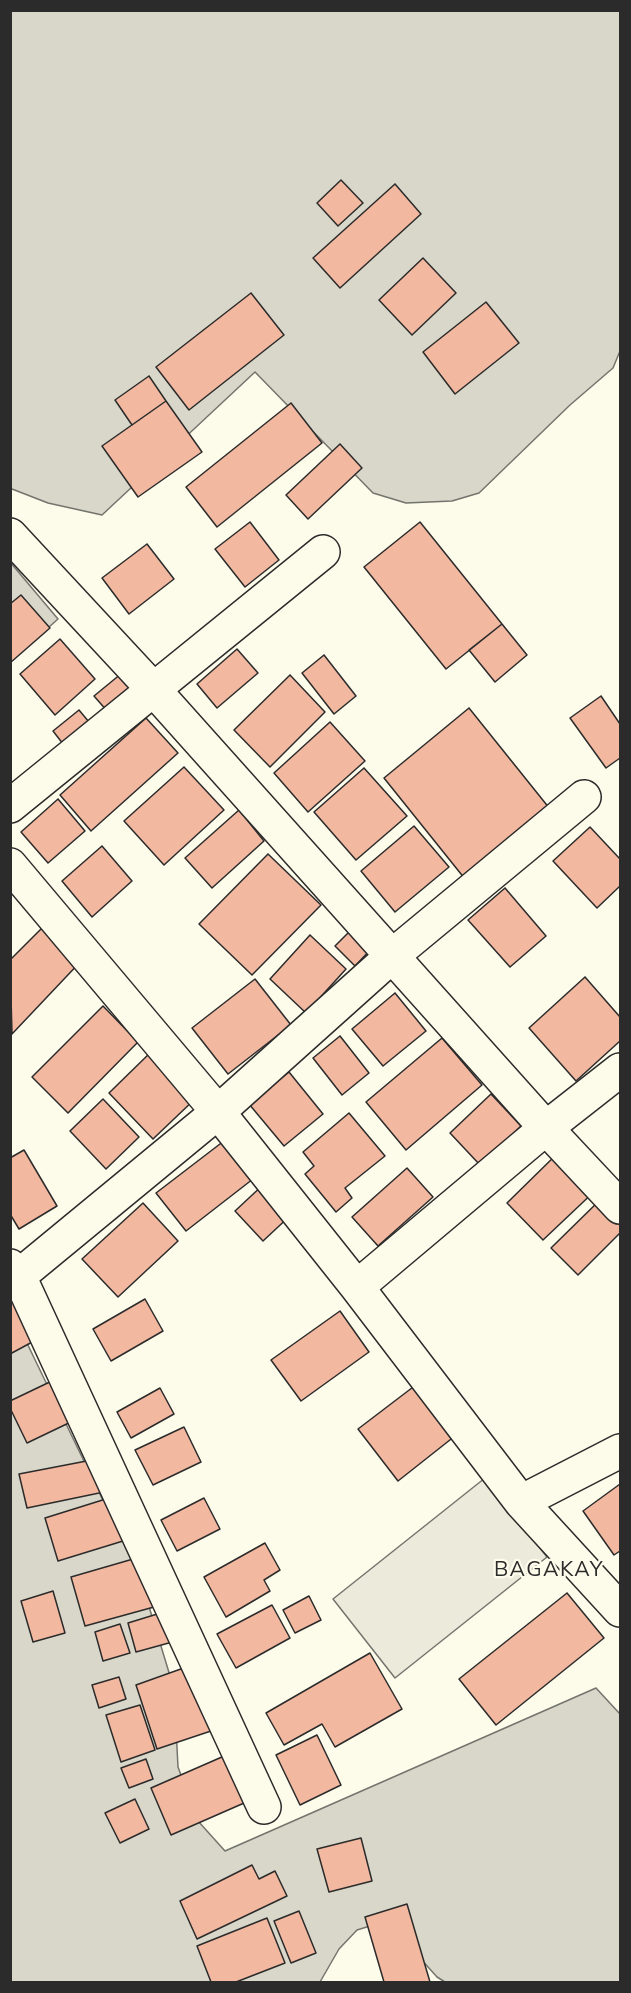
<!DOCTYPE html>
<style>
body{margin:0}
#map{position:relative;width:631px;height:1993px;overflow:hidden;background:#fdfbea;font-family:Mulish,sans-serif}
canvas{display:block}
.frame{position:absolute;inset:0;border:12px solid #2b2b2b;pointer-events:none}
</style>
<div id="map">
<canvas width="631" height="1993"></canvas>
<div class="frame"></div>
</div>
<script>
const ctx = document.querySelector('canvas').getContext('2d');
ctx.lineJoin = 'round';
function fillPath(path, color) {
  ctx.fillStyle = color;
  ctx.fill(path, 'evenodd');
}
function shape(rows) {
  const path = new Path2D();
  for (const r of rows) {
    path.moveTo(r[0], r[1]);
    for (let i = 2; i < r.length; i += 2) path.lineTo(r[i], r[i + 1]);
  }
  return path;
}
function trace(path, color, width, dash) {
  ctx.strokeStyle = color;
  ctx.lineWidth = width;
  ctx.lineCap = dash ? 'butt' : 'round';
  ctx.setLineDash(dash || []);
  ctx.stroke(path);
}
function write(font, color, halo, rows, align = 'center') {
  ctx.font = font + ' Mulish,sans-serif';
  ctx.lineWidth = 4.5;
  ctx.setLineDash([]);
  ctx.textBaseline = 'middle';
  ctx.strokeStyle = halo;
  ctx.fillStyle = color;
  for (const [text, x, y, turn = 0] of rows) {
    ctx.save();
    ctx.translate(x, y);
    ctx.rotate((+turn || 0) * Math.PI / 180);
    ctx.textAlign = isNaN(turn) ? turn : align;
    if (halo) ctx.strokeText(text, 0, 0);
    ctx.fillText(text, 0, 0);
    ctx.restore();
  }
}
const green = shape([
 [485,1478,547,1557,395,1678,333,1599,485,1478]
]);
fillPath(green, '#ecebdb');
trace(green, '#74746e', 1.5);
const water = shape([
 [11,11,620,11,620,351,613,368,570,405,479,493,452,501,406,503,373,493,255,372,102,515,48,503,12,489,11,490,11,11],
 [10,562,58,619,11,661,10,661,10,562],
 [10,1308,140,1577,174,1689,178,1767,198,1821,225,1851,596,1688,620,1714,620,1982,445,1982,437,1977,401,1937,370,1926,357,1930,339,1949,320,1982,11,1982,10,1308]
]);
fillPath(water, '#d8d7c9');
trace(water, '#74746e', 1.5);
const building = shape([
 [341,180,363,203,338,226,317,203,341,180],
 [395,184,421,214,340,288,313,258,395,184],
 [423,258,456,293,412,335,379,300,423,258],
 [251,293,284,335,189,410,156,367,251,293],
 [486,302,519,343,455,394,423,352,486,302],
 [149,376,166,401,132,425,115,400,149,376],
 [166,401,202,452,138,497,102,446,166,401],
 [291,403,322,443,217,527,186,487,291,403],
 [340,444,362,468,308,519,286,495,340,444],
 [250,522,279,560,245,587,215,549,250,522],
 [420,522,502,624,446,669,364,567,420,522],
 [147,544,174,579,129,614,102,578,147,544],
 [21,595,50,628,10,663,10,604,21,595],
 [502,624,527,655,495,682,469,650,502,624],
 [60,639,95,679,55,715,20,674,60,639],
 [237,649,258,673,217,708,197,684,237,649],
 [324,655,356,696,334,714,302,673,324,655],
 [122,673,136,690,108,712,94,696,122,673],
 [290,675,325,712,270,767,234,730,290,675],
 [601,696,620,724,620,758,606,768,570,718,601,696],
 [469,708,550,809,465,879,384,778,469,708],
 [79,710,94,728,67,749,53,731,79,710],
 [146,718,178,753,91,831,60,795,146,718],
 [330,722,365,761,308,812,274,773,330,722],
 [184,767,224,810,164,865,124,821,184,767],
 [364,768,407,816,356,860,314,812,364,768],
 [58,799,85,831,48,863,21,832,58,799],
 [239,810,264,841,212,888,185,858,239,810],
 [414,826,449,867,395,912,361,871,414,826],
 [590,827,620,859,620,886,597,908,553,861,590,827],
 [102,846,132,881,92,917,62,881,102,846],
 [268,854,321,905,252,975,199,924,268,854],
 [505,888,546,936,510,967,468,920,505,888],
 [47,923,83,959,12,1034,10,960,47,923],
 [355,926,374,946,355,966,335,946,355,926],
 [310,935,346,969,306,1013,270,979,310,935],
 [585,977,620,1017,620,1041,576,1081,529,1028,585,977],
 [255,979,291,1025,228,1074,192,1028,255,979],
 [395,993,426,1031,383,1066,352,1029,395,993],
 [103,1006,138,1042,68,1113,32,1077,103,1006],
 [340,1036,369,1073,342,1095,313,1058,340,1036],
 [442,1038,482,1085,406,1150,366,1102,442,1038],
 [152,1051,196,1098,153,1139,109,1093,152,1051],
 [289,1072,323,1114,284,1146,249,1104,289,1072],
 [491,1094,521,1126,480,1165,450,1133,491,1094],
 [103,1099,139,1137,106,1169,70,1131,103,1099],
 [349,1113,385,1156,345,1188,352,1198,336,1212,305,1174,314,1166,303,1152,349,1113],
 [233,1134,262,1172,186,1231,156,1193,233,1134],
 [562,1149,599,1187,543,1240,507,1203,562,1149],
 [24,1150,57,1206,19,1229,10,1214,10,1158,24,1150],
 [407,1168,433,1197,378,1246,352,1217,407,1168],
 [265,1183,293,1213,263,1241,235,1211,265,1183],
 [603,1197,620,1216,620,1233,578,1275,551,1248,603,1197],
 [143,1203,178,1241,118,1297,82,1259,143,1203],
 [10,1295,36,1340,10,1354,10,1295],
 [145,1299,163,1331,111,1361,93,1329,145,1299],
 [340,1311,369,1352,301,1401,271,1360,340,1311],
 [56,1379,75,1420,27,1443,10,1408,10,1401,56,1379],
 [421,1381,460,1432,398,1481,358,1429,421,1381],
 [160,1388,174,1414,131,1438,117,1412,160,1388],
 [184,1427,201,1462,153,1485,135,1450,184,1427],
 [97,1459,104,1492,27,1508,19,1474,97,1459],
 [620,1484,620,1551,614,1555,583,1511,620,1484],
 [109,1498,123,1541,58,1561,45,1518,109,1498],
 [204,1498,220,1529,177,1551,161,1520,204,1498],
 [265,1543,280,1570,264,1580,270,1591,226,1617,204,1577,265,1543],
 [140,1557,154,1607,85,1626,71,1577,140,1557],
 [53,1591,65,1633,33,1642,21,1601,53,1591],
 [567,1593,604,1638,496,1725,459,1679,567,1593],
 [309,1596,321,1620,295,1633,283,1610,309,1596],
 [272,1605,290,1638,236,1668,217,1634,272,1605],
 [167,1611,176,1641,136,1652,128,1623,167,1611],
 [120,1624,130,1653,103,1661,95,1632,120,1624],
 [370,1653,402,1709,335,1747,322,1724,284,1745,266,1713,370,1653],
 [192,1665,214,1730,157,1749,136,1685,192,1665],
 [119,1677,126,1699,99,1708,92,1685,119,1677],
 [140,1705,155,1750,121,1762,106,1715,140,1705],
 [317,1735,341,1785,300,1805,276,1755,317,1735],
 [231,1753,251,1800,171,1835,151,1788,231,1753],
 [146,1759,153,1779,129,1788,121,1768,146,1759],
 [135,1799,149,1829,120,1843,105,1813,135,1799],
 [361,1838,372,1881,329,1892,317,1849,361,1838],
 [252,1865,259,1879,275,1871,287,1896,197,1939,180,1901,252,1865],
 [407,1904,430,1982,384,1982,365,1917,407,1904],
 [299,1911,316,1953,291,1963,274,1921,299,1911],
 [267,1918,285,1963,236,1982,211,1982,197,1946,267,1918]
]);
fillPath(building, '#f2b8a0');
trace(building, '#2b2b2b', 1.5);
const minor = shape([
 [10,806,323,552],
 [10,865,218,1112,357,1287,521,1502,620,1610],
 [10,1266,19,1276,218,1112,392,956,584,797],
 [19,1276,264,1807],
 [357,1287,546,1128,620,1070],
 [521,1502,620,1451]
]);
const tertiary = shape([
 [10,535,154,690,546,1128,620,1207]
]);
trace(minor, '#2b2b2b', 36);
trace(tertiary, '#2b2b2b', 36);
trace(minor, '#fdfbea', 33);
trace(tertiary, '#fdfbea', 33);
ctx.letterSpacing = '1.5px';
write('21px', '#2b2b2b', '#fdfbea', [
 ["BAGAKAY",549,1570]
]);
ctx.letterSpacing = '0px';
</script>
